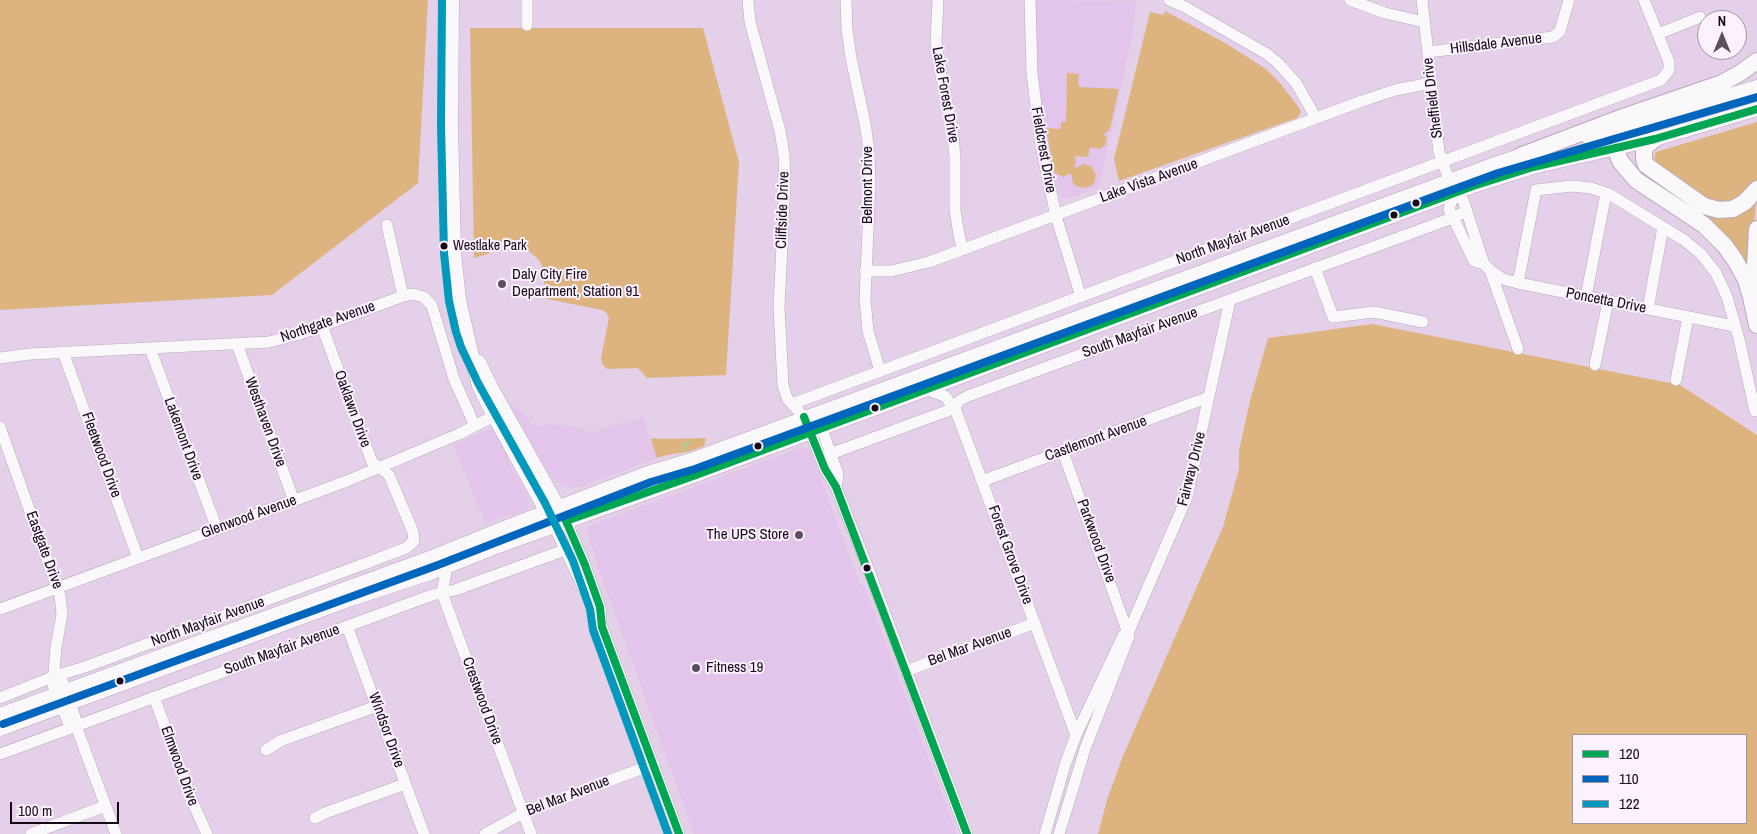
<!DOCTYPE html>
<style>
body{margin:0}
#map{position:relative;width:1757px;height:834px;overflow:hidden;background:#e4d0e8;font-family:"Archivo Narrow",sans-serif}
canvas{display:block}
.legend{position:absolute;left:1572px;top:734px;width:175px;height:90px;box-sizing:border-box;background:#fcf1ff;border:1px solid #a094a3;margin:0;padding:6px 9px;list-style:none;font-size:15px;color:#150918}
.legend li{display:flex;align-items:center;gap:10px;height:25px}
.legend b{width:25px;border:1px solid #a094a3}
.north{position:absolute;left:1697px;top:10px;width:50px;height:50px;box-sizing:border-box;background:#fcf1ff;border:1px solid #a094a3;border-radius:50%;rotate:0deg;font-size:14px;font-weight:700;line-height:20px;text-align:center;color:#150918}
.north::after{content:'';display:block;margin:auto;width:18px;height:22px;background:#5d4f61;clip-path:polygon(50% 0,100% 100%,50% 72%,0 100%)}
.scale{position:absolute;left:10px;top:802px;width:109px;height:22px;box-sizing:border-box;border:2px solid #150918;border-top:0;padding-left:6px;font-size:15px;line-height:18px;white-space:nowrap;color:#150918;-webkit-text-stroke:4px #fcf1ff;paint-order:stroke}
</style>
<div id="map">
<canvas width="1757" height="834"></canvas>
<ul class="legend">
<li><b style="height:6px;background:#00a651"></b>120</li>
<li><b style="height:6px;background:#0065bd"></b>110</li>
<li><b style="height:6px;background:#0299bc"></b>122</li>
</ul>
<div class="north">N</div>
<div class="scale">100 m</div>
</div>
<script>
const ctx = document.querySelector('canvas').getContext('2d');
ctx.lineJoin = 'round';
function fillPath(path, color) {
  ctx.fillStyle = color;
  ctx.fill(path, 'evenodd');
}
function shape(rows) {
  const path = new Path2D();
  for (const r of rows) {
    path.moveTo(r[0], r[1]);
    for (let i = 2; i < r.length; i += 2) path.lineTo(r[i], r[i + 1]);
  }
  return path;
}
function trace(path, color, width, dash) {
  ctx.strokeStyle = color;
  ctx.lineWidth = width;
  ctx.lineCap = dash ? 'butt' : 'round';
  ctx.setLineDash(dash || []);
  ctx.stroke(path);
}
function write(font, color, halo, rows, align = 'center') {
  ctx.font = font + ' "Archivo Narrow",sans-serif';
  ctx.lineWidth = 4;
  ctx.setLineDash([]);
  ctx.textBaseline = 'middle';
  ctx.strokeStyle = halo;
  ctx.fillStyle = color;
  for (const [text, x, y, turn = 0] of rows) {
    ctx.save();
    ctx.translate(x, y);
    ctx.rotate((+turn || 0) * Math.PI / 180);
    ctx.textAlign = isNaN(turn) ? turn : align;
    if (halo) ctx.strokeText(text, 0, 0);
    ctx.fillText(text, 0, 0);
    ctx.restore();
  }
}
fillPath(shape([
 [1037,0,1136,1,1134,27,1099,187,1066,199,1059,196,1044,128,1038,69,1036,3],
 [509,403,519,410,527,417,530,423,535,427,548,424,574,426,590,432,590,434,621,422,622,425,642,417,654,447,657,458,580,487,572,488,563,486,554,480,549,474],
 [487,430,493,430,496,433,506,451,510,465,528,498,529,504,524,512,507,515,486,524,453,445],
 [802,447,810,449,859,582,865,588,957,834,694,834,597,564,587,530,589,526]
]), '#e3c4eb');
fillPath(shape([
 [0,0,428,0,418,183,272,295,0,310],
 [1165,11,1227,44,1266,69,1280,83,1300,109,1301,112,1297,118,1119,181,1114,159,1150,12,1164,15],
 [470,28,703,28,739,162,726,375,647,378,638,368,607,369,603,365,601,358,609,318,606,312,602,310,547,299,541,263,535,256,524,248,501,242,488,254,474,258],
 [1067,73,1079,74,1078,84,1080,87,1119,89,1110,129,1103,135,1107,136,1105,146,1099,149,1090,147,1088,157,1075,156,1076,163,1074,168,1085,164,1092,167,1096,175,1094,183,1091,186,1083,188,1076,186,1073,183,1071,173,1063,177,1054,172,1046,128,1061,129,1061,122,1066,122],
 [1757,122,1757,185,1730,206,1709,201,1654,160,1655,153,1659,151],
 [1757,197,1751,248,1751,284,1699,213],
 [1372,324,1680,385,1757,435,1757,834,1098,834,1107,800,1123,756,1223,527,1239,469,1239,451,1250,401,1268,338],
 [1573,735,1746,735,1746,823,1573,823],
 [654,438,661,439,706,438,704,446,687,452,667,455,657,458,651,439]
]), '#ddb480');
trace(shape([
 [685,450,683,449,683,445,690,442]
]), '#a5d29a', 2);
const minor = shape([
 [527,0,527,25],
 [748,0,750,22,780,131,784,155,785,183,779,307,783,385,787,398,792,404,804,417,822,429,838,474,836,487],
 [846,0,847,29,851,58,865,123,869,151,870,183,865,299,868,331,880,371],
 [938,0,936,41,940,70,952,126,955,157,955,210,959,235,963,250],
 [1030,0,1032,73,1041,146,1056,216,1081,297],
 [1169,0,1185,7,1267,54,1278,63,1296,83,1316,118],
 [1350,0,1385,13,1424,22],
 [1422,0,1439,152,1452,188],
 [1658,34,1700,17],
 [1428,52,1553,37,1560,31,1569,0],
 [1454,194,1449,209,1474,261,1484,264,1490,270,1503,279,1518,283,1734,326],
 [1454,194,1463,200,1484,264],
 [387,225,403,296],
 [1315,268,1333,317,1374,312,1423,322],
 [1490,270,1518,349],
 [865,271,891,271,929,262,1362,101,1395,90,1431,83],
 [1518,283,1536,190,1572,186,1591,188,1609,194,1684,240,1701,254,1716,273,1727,297,1739,339,1755,411],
 [1586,297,1606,193],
 [1648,309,1663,227],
 [237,344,294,501],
 [150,348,217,529],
 [63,352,138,558],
 [0,358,30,354,269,342,300,334,403,296,413,294,424,297,432,306,454,379,475,426],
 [1595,365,1608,301],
 [1676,380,1688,317],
 [927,390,945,396,956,411,1076,735],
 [792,404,1661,80,1669,70,1669,62,1644,0],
 [808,426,825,469,836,487,868,568,967,834],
 [0,427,60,596,62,614,56,647,53,685,68,722,76,726],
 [830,454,947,411,955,407,959,401,968,396,1447,220,1467,211],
 [982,481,1209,397],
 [566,521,585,565,600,607,601,618],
 [554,526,602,627,679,834],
 [447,567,442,593,531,834],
 [0,609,347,481,459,434,494,416],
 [347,626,424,834],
 [906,671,1035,623],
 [55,676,62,680,76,720,76,726,116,834],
 [154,697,193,803,207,834],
 [0,698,55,676,85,667,364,564,406,548,414,541,413,532,389,475,372,462,322,326],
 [266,750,280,741,377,706],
 [0,754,432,595,455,590,565,550],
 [315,818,325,813,405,784],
 [31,834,105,806],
 [485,834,523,813,654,764],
 [1045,834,1065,765,1076,735,1123,636,1129,631,1187,497,1230,300],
 [1059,834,1085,749,1129,636,1063,452]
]);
const major = shape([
 [452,0,451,125,454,253,459,300,479,386,494,416,550,518],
 [1588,137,1757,87],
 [479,362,492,389,562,514],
 [0,715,435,556,507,527,648,473,691,460,1495,164,1529,153],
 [0,729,351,599,433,572,493,548,696,475,1473,186,1533,167,1655,139,1757,109]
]);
const highway = shape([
 [1642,122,1621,135,1616,141,1615,148,1620,161,1636,180,1704,225,1725,246,1735,260,1746,280,1751,297,1757,325],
 [1655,139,1647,145,1644,151,1644,159,1646,165,1704,206,1719,210,1733,209,1745,202,1757,189],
 [1520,156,1623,117,1722,83,1740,73,1757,61],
 [1756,295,1755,267,1757,229]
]);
trace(minor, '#b7a8ba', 12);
trace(major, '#b7a8ba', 15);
trace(highway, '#b7a8ba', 18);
trace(minor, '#fbf8fc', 11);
trace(major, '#fbf8fc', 14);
trace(highway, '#fbf8fc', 16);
trace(shape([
 [804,417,825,469,836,487,967,834],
 [679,834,602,627,600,607,585,565,566,521,696,475,1473,186,1533,167,1655,139,1757,109]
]), '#00a651', 8);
trace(shape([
 [3,724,438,565,651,482,695,469,1498,173,1757,97]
]), '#0065bd', 8);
trace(shape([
 [442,0,441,125,444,253,449,301,456,332,461,347,478,383,545,503,573,561,590,609,593,630,668,834]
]), '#0299bc', 8);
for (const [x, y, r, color] of [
 [1416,203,4.5,"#150918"],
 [1394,215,4.5,"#150918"],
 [444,246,4.5,"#150918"],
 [502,284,5,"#5d4f61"],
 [875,408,4.5,"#150918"],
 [758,446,4.5,"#150918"],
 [799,535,5,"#5d4f61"],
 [867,568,4.5,"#150918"],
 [696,668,5,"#5d4f61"],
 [120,681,4.5,"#150918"]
]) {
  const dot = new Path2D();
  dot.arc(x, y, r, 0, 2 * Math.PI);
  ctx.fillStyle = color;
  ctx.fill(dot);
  trace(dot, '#fcf1ff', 2);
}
write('14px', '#150918', '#fcf1ff', [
 ["Westlake Park",453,246]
], 'left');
write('15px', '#150918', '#fcf1ff', [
 ["Hillsdale Avenue",1496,44,-7],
 ["Lake Forest Drive",945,95,80],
 ["Sheffield Drive",1433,98,-97],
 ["Fieldcrest Drive",1043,150,80],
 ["Lake Vista Avenue",1149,181,-20],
 ["Belmont Drive",868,185,-90],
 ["Cliffside Drive",783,210,-88],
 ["North Mayfair Avenue",1233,240,-20],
 ["Poncetta Drive",1606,301,11],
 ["Northgate Avenue",328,322,-19],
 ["South Mayfair Avenue",1140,333,-20],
 ["Oaklawn Drive",352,409,70],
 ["Westhaven Drive",265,422,70],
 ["Lakemont Drive",183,439,70],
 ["Castlemont Avenue",1096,439,-20],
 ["Fleetwood Drive",101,455,70],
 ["Fairway Drive",1192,469,-76],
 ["Glenwood Avenue",249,517,-20],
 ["Parkwood Drive",1096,541,70],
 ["Eastgate Drive",44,550,70],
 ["Forest Grove Drive",1010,555,70],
 ["North Mayfair Avenue",208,622,-20],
 ["Bel Mar Avenue",970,647,-20],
 ["South Mayfair Avenue",282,650,-20],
 ["Crestwood Drive",482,701,70],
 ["Windsor Drive",386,730,70],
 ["Elmwood Drive",179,766,70],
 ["Bel Mar Avenue",568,796,-21]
]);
write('15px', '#150918', '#fcf1ff', [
 ["Daly City Fire",512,275],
 ["Department, Station 91",512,292],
 ["The UPS Store",789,535,"right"],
 ["Fitness 19",706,668]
], 'left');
</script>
